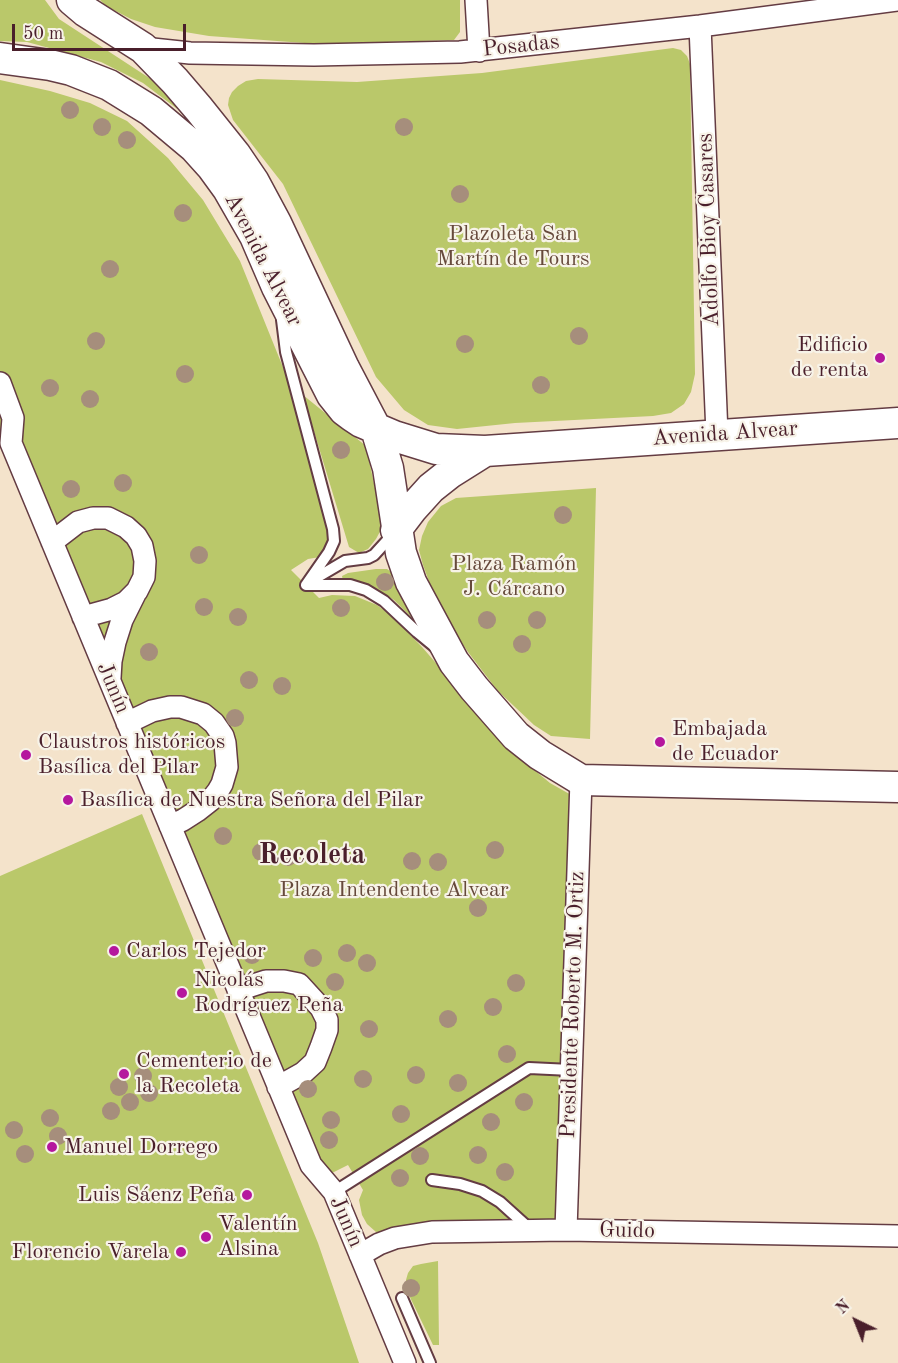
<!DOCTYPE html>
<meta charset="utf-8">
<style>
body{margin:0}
#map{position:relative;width:898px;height:1363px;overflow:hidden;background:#f4e3cb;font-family:"Old Standard TT",serif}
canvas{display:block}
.north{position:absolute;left:826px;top:1291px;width:60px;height:60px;-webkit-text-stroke:4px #f7f3e8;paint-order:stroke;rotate:317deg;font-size:16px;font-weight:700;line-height:24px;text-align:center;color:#4a1f2b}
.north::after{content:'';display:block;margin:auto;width:21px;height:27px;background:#4a1f2b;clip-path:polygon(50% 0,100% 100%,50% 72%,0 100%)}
.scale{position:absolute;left:12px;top:24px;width:174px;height:27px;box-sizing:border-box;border:3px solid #4a1f2b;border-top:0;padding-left:8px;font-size:18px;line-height:21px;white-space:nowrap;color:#4a1f2b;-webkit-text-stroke:4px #f7f3e8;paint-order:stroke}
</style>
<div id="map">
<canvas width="898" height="1363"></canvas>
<div class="north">N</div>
<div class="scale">50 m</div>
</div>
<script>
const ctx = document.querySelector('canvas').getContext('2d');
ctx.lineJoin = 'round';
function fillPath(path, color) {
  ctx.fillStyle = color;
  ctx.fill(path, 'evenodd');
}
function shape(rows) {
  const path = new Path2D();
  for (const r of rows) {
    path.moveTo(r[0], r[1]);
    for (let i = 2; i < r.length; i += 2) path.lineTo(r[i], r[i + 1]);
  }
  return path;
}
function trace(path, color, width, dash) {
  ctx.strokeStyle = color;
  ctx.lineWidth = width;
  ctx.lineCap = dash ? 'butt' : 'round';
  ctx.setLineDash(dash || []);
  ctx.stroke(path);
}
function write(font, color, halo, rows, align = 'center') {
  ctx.font = font + ' "Old Standard TT",serif';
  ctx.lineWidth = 4.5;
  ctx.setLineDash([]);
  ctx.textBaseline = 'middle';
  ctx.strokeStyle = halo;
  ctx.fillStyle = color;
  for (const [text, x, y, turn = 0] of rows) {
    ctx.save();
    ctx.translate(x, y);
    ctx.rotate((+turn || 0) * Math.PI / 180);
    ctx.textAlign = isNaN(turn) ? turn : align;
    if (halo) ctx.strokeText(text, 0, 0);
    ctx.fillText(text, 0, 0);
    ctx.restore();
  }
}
fillPath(shape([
 [0,0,45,0,59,19,160,85,180,110,176,108,143,83,101,62,27,42,0,41],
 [100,0,460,0,460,32,454,40,318,44,209,36,155,27,131,19,106,6],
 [673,48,681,50,687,56,690,64,695,374,691,392,684,404,671,413,653,416,515,423,457,429,428,425,404,410,376,377,283,184,233,120,228,105,229,98,232,92,238,86,246,81,258,79,357,82,482,73],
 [0,80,50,91,90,103,127,121,168,158,203,200,240,261,291,387,327,522,329,537,327,549,320,557,308,559,291,570,319,598,332,595,355,596,377,605,393,617,422,647,515,754,550,783,580,800,566,1223,380,1234,376,1232,367,1224,362,1215,359,1200,363,1190,348,1165,322,1178,11,443,0,435],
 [303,395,366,446,383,526,376,539,368,549,359,553,349,547],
 [596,488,590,739,551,736,534,725,497,690,468,652,439,609,423,565,419,550,422,536,428,522,441,506,456,498],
 [376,569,387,569,394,574,429,635,394,600,377,589,343,581,342,576,348,573],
 [142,814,318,1243,359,1363,0,1363,0,876],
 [438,1261,439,1345,433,1345,406,1289,406,1280,408,1273,413,1266,421,1264]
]), '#bac86a');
const lane = shape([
 [282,320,286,352,333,529,334,541,329,552,306,585],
 [311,581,345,561,368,558,374,555,394,533],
 [306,585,350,585,366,590,384,601,417,632,434,646],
 [432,1180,460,1184,482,1191,500,1202,531,1230],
 [334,1192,529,1068,571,1070],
 [402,1298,430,1363]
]);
const street = shape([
 [476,0,479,51],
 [700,26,717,434],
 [143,48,190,53,314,55,460,52,700,26,898,0],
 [0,383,13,418,11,443,311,1165,334,1192,405,1363],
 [52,542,78,522,93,518,108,518,126,527,136,536,142,546,145,561,144,577,137,591,126,602,112,609,83,617],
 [110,678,111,661,115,642,122,620,135,594],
 [127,723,152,711,170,707,181,707,203,714,214,723,223,736,225,743,227,767,222,784,218,791,211,800,197,811,183,820,170,826],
 [238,990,266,981,284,981,299,984,321,1008,327,1020,327,1030,321,1047,315,1062,303,1073,278,1087],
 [566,1230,581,780],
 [360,1255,379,1244,395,1238,432,1232,566,1230,898,1236]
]);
const secondary = shape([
 [72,0,85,11,143,48,175,81,199,109,235,154,254,182,276,223,344,368,376,429,388,468,401,553,411,582,454,662,474,688,516,736,540,755,581,780,898,787],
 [0,58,50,65,71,70,109,85,151,111,194,147,212,167,228,189,255,236,277,287,332,395,344,410,352,416,361,422,394,436,436,449,485,451,898,423],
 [396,530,412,509,431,488,450,473,485,451]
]);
trace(lane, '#643c43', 14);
trace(street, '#643c43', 24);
trace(secondary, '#643c43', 33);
trace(lane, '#fff', 10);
trace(street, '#fff', 21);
trace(secondary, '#fff', 30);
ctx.fillStyle = '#a68e7c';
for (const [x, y] of [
 [70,110],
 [102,127],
 [404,127],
 [127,140],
 [460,194],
 [183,213],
 [110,269],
 [579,336],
 [96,341],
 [465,344],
 [185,374],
 [541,385],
 [50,388],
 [90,399],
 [341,450],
 [123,483],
 [71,489],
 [563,515],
 [199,555],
 [385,582],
 [204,607],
 [341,608],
 [238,617],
 [487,620],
 [537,620],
 [522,644],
 [149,652],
 [249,680],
 [282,686],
 [235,718],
 [223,836],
 [495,850],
 [261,852],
 [288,857],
 [412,861],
 [438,862],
 [478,908],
 [347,953],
 [252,955],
 [313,958],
 [367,963],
 [335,982],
 [516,983],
 [493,1007],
 [448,1019],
 [369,1029],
 [507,1054],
 [416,1075],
 [143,1076],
 [363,1079],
 [458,1083],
 [119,1087],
 [308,1089],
 [149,1093],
 [130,1102],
 [524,1102],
 [111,1111],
 [401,1114],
 [50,1118],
 [331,1120],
 [491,1122],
 [14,1130],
 [58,1136],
 [329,1140],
 [25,1154],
 [478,1155],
 [420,1156],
 [505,1172],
 [400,1178],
 [411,1288]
]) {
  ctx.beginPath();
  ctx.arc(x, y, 9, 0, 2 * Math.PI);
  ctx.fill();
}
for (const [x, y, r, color] of [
 [880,358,6,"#b5179e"],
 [660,742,6,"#b5179e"],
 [26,755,6,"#b5179e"],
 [68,800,6,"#b5179e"],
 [114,951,6,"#b5179e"],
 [182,993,6,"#b5179e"],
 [124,1074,6,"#b5179e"],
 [52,1147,6,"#b5179e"],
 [247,1195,6,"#b5179e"],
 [206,1237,6,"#b5179e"],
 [181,1252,6,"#b5179e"]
]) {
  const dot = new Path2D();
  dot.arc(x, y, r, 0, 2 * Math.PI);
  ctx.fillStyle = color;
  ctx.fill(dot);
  trace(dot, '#f7f3e8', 2);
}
write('22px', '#4a1f2b', '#f7f3e8', [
 ["Posadas",521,46,-6],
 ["Adolfo Bioy Casares",709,230,-92],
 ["Avenida Alvear",263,260,63],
 ["Avenida Alvear",725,434,-4],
 ["Junín",113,688,67],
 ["Presidente Roberto M. Ortiz",573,1005,-88],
 ["Junín",346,1222,66],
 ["Guido",627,1231,1]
]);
write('22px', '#66493b', '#f7f3e8', [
 ["Plazoleta San",513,234],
 ["Martín de Tours",513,259],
 ["Plaza Ramón",514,564],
 ["J. Cárcano",514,589],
 ["Plaza Intendente Alvear",394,890]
]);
write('22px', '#4a1f2b', '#f7f3e8', [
 ["Edificio",868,345,"right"],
 ["de renta",868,370,"right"],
 ["Embajada",672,729],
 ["de Ecuador",672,754],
 ["Claustros históricos",38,742],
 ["Basílica del Pilar",38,767],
 ["Basílica de Nuestra Señora del Pilar",80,800],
 ["Carlos Tejedor",126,951],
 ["Nicolás",194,980],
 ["Rodríguez Peña",194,1005],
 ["Cementerio de",136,1061],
 ["la Recoleta",136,1086],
 ["Manuel Dorrego",64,1147],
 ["Luis Sáenz Peña",235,1195,"right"],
 ["Valentín",218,1224],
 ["Alsina",218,1249],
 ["Florencio Varela",169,1252,"right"]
], 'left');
write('bold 28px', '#4a1f2b', '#f7f3e8', [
 ["Recoleta",312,856]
]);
</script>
